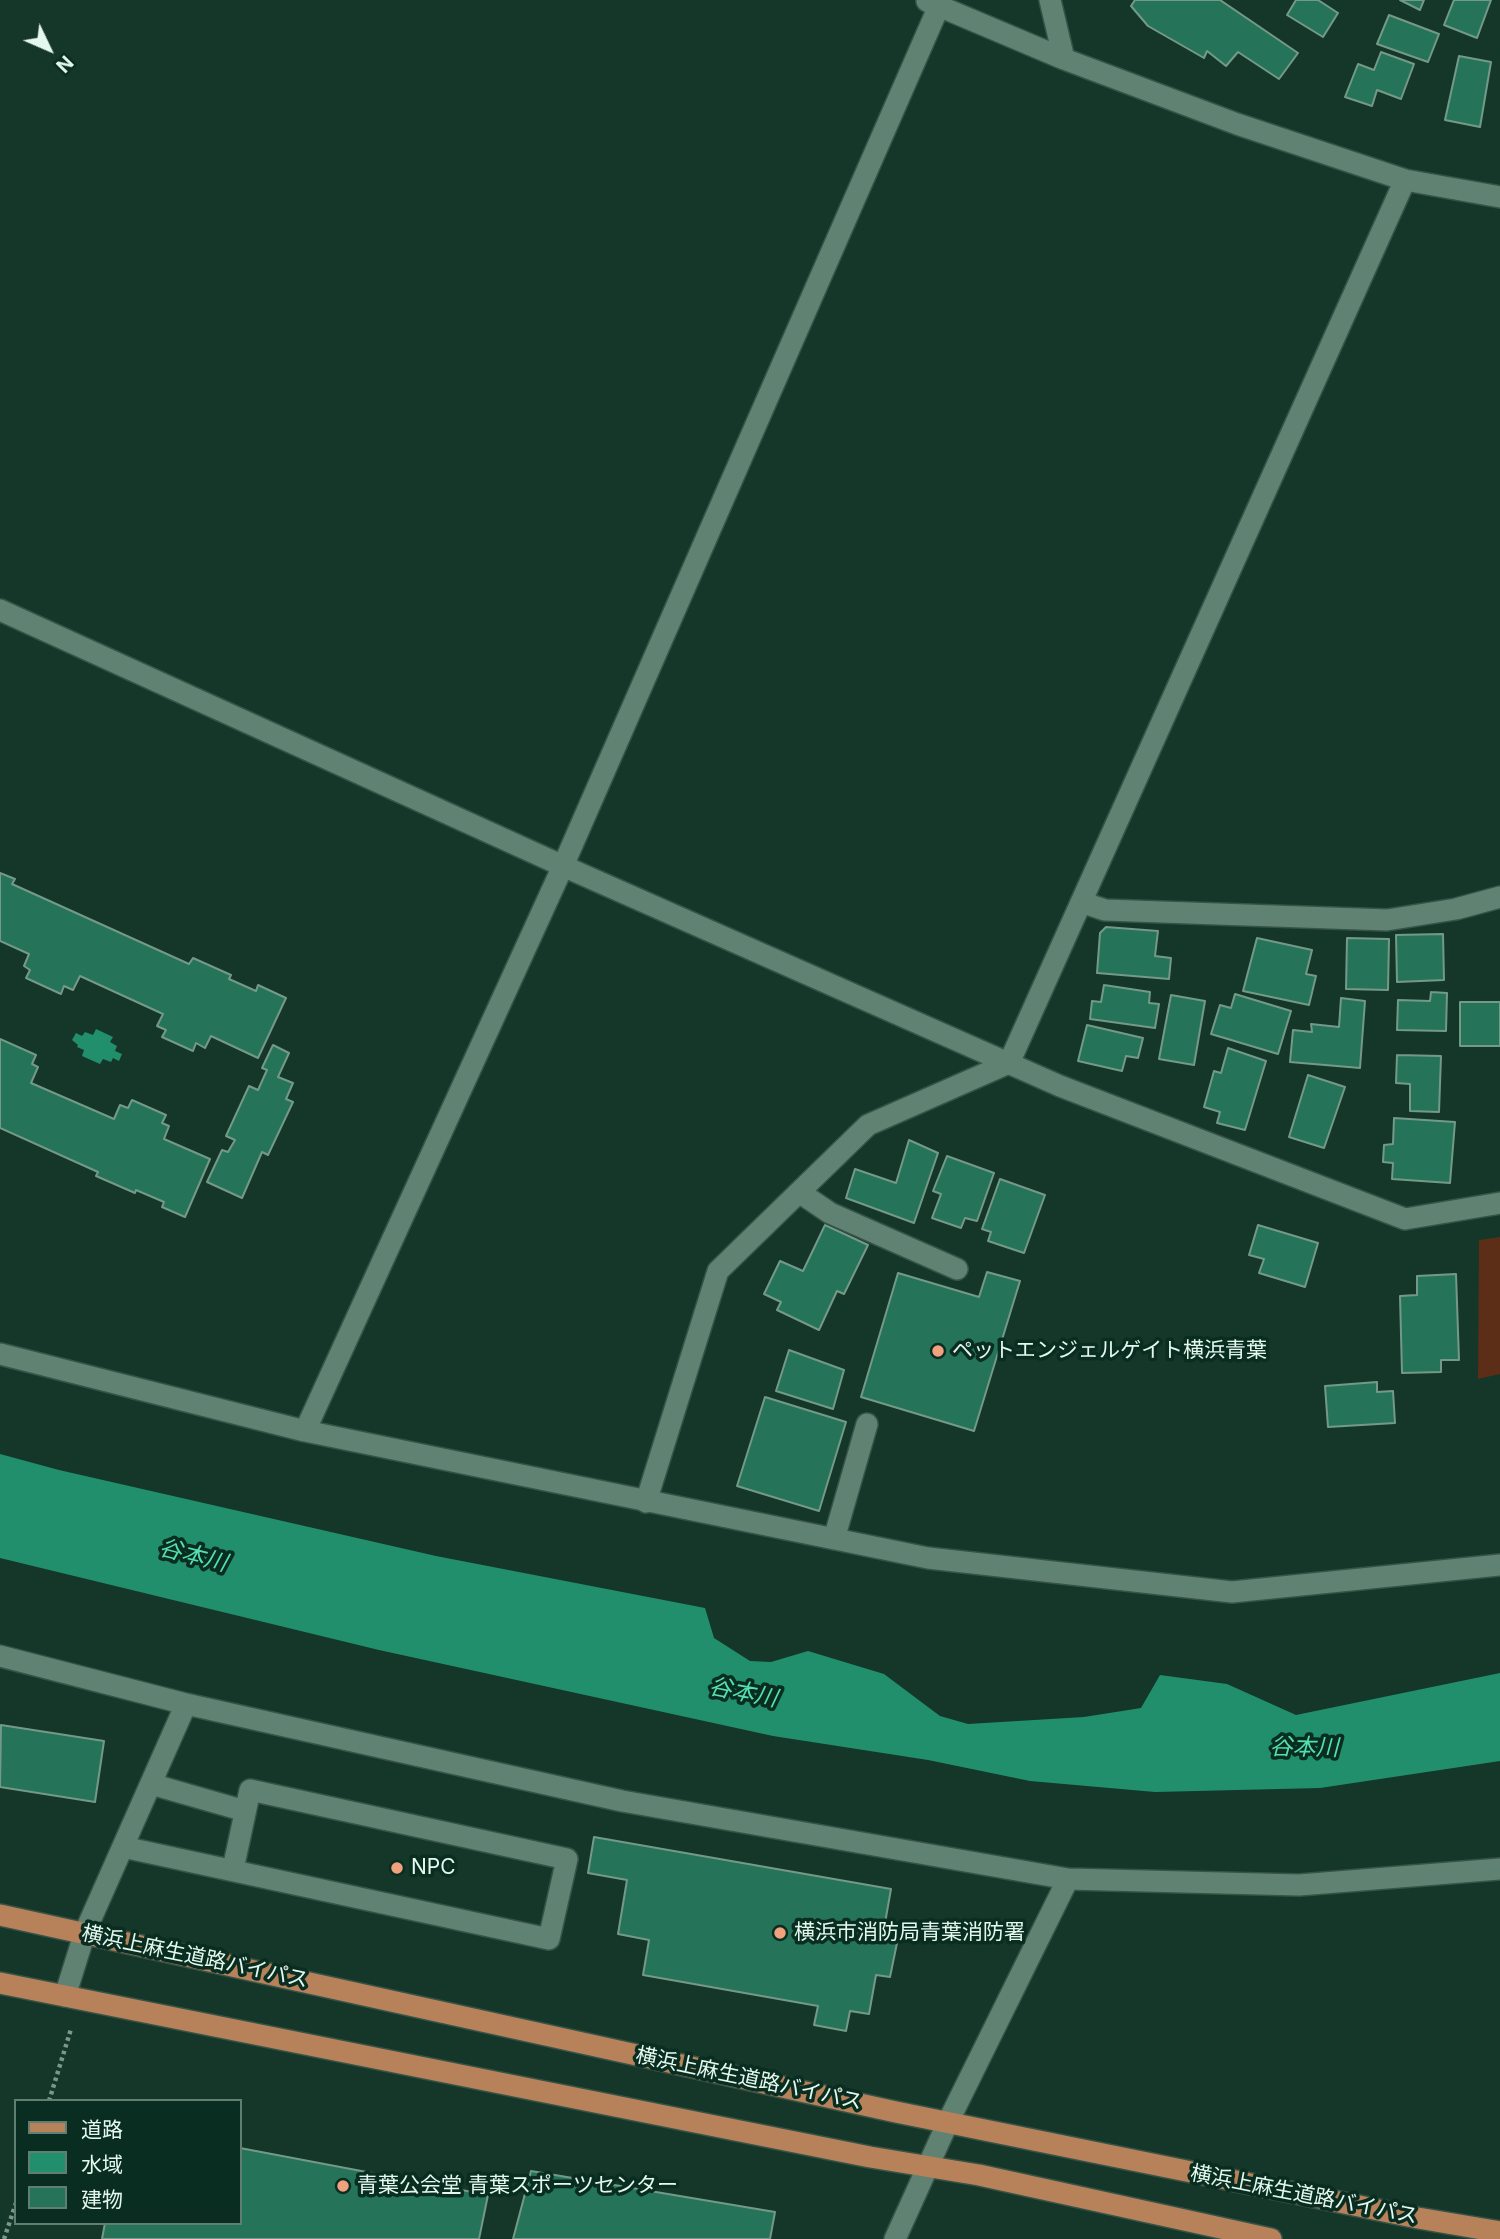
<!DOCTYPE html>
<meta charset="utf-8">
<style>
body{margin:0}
#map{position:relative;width:1500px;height:2239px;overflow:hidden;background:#14372a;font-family:Inter,"Noto Sans JP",sans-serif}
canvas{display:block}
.legend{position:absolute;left:14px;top:2099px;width:228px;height:126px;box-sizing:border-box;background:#092d20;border:2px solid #617e73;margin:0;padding:9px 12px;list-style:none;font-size:21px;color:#e4f8ef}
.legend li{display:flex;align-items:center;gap:14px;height:35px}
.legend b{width:35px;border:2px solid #617e73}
.north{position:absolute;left:14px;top:14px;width:70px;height:70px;-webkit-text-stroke:5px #092d20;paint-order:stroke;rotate:134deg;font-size:19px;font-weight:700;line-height:28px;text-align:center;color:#e4f8ef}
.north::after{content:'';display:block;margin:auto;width:24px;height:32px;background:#e4f8ef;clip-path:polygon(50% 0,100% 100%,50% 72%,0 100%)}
</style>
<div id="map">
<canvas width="1500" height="2239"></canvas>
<ul class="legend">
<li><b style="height:9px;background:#b78159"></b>道路</li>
<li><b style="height:19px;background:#228f6c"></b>水域</li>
<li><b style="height:19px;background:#257459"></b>建物</li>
</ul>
<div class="north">N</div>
</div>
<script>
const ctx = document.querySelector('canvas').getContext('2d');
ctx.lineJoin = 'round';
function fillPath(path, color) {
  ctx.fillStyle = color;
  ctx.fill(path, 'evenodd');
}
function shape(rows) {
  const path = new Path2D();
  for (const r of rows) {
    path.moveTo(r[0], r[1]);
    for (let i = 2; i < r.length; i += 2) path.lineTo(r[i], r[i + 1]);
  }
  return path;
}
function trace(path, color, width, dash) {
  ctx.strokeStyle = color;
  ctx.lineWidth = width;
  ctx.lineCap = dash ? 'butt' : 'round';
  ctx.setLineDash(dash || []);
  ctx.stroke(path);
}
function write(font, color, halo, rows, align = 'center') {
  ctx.font = font + ' Inter,"Noto Sans JP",sans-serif';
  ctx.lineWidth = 7;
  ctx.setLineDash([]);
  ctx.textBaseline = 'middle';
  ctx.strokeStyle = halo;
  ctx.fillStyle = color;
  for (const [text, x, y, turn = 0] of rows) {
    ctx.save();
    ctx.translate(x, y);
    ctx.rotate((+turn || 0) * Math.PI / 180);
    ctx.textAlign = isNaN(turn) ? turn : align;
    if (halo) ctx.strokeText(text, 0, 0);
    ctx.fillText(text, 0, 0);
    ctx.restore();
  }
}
fillPath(shape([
 [1500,1237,1500,1374,1478,1379,1479,1240]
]), '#5d2e17');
fillPath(shape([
 [96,1029,113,1037,110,1042,117,1046,115,1051,122,1054,119,1061,113,1058,111,1062,103,1059,100,1064,82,1056,84,1050,77,1047,78,1045,72,1040,76,1033,82,1036,85,1032,93,1035],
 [0,1454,59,1470,436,1556,705,1608,714,1638,750,1661,771,1662,808,1651,884,1674,940,1716,968,1724,1084,1717,1141,1708,1160,1675,1227,1684,1296,1715,1500,1673,1500,1761,1320,1788,1155,1792,1030,1781,928,1760,773,1736,379,1650,0,1558]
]), '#228f6c');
const building = shape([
 [1135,0,1220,0,1298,53,1279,79,1238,52,1226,66,1207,51,1204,58,1148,26,1131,6,1135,0],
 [1296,0,1318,0,1338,13,1323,37,1287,15,1296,0],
 [1400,0,1424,0,1420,10,1400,0],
 [1454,0,1491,0,1477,38,1444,25,1454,0],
 [1389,15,1439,34,1428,62,1377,44,1389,15],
 [1381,52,1414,64,1401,99,1377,90,1372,106,1345,97,1358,64,1374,70,1381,52],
 [1459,56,1491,62,1480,127,1445,120,1459,56],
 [0,873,15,879,12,884,189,964,193,958,231,975,229,979,256,991,258,985,286,998,258,1058,211,1036,205,1048,196,1043,193,1051,162,1037,166,1030,157,1026,163,1014,80,976,73,990,64,986,61,994,26,978,30,970,24,966,29,954,0,941,0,873],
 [1106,927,1158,931,1155,956,1171,958,1169,979,1097,973,1100,933,1106,927],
 [1443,934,1444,980,1397,982,1396,935,1443,934],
 [1257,938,1312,950,1306,974,1316,976,1309,1005,1243,991,1257,938],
 [1347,938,1389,939,1388,990,1346,989,1347,938],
 [1104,985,1150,992,1149,1003,1159,1004,1155,1028,1090,1019,1092,1001,1101,1002,1104,985],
 [1431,992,1447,993,1446,1031,1397,1030,1398,1000,1430,1001,1431,992],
 [1235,994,1291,1011,1278,1054,1211,1034,1220,1005,1231,1008,1235,994],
 [1171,995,1205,1001,1194,1065,1159,1059,1171,995],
 [1341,998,1365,1001,1360,1068,1290,1062,1293,1030,1312,1032,1311,1024,1339,1027,1341,998],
 [1460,1002,1500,1002,1500,1046,1460,1046,1460,1002],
 [1087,1025,1143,1038,1138,1058,1126,1056,1122,1071,1078,1061,1087,1025],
 [0,1039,36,1055,32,1064,38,1067,31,1083,114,1119,120,1105,128,1108,132,1100,166,1115,162,1123,169,1126,164,1139,210,1159,185,1217,162,1207,164,1202,136,1190,135,1193,96,1176,98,1172,0,1128,0,1039],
 [273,1045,289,1053,278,1077,293,1083,286,1099,293,1102,268,1155,262,1152,242,1198,207,1182,222,1150,228,1152,235,1140,226,1136,249,1086,258,1090,267,1070,262,1068,273,1045],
 [1228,1048,1266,1061,1245,1130,1217,1123,1220,1112,1204,1107,1214,1071,1221,1073,1228,1048],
 [1397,1055,1441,1056,1439,1112,1410,1111,1410,1084,1396,1083,1397,1055],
 [1308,1075,1345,1087,1324,1148,1289,1137,1308,1075],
 [1394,1118,1455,1122,1450,1183,1392,1179,1393,1163,1383,1162,1384,1145,1393,1144,1394,1118],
 [909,1140,938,1153,914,1223,846,1198,855,1169,896,1183,909,1140],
 [947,1156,994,1173,977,1221,965,1218,961,1228,932,1218,941,1194,933,1191,947,1156],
 [1000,1179,1045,1195,1024,1253,988,1241,991,1232,982,1229,1000,1179],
 [825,1225,868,1245,844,1294,837,1291,819,1330,777,1310,781,1302,764,1294,780,1261,803,1271,825,1225],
 [1258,1225,1318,1243,1305,1287,1259,1273,1264,1259,1249,1255,1258,1225],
 [987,1272,1020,1281,974,1431,861,1397,898,1273,979,1297,987,1272],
 [1456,1274,1459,1360,1441,1360,1441,1372,1402,1373,1400,1296,1417,1295,1417,1276,1456,1274],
 [789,1350,844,1370,833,1409,776,1391,789,1350],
 [1377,1382,1377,1392,1393,1391,1395,1423,1328,1427,1325,1386,1377,1382],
 [765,1397,846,1422,819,1511,737,1486,765,1397],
 [1,1725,104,1741,95,1802,0,1787,1,1725],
 [594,1837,891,1889,882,1940,897,1943,890,1977,876,1975,869,2014,850,2011,846,2031,814,2025,818,2006,643,1975,649,1940,618,1934,627,1880,588,1873,594,1837],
 [240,2148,488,2195,479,2239,102,2239,105,2223,240,2223,240,2148],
 [531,2171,775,2212,770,2239,513,2239,531,2171]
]);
fillPath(building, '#257459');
trace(building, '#759989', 2);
const minor = shape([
 [1050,0,1064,59],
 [927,1,1064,59,1237,124,1405,180,1500,197],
 [0,610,563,866,1060,1086,1405,1219,1500,1203],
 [1081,902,1105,910,1387,920,1456,909,1500,897],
 [799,1192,830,1213,957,1269],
 [0,1354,305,1431,928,1558,1232,1592,1500,1565],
 [305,1431,563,866,939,6],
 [646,1502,718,1271,868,1125,1009,1063,1405,180],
 [834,1539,867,1424],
 [0,1656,186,1704,622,1801,1068,1879,1299,1885,1500,1869],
 [151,1784,245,1811],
 [123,1847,549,1939,567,1859,250,1790,233,1869],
 [65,1996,85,1932,186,1704],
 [895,2239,948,2122,1068,1879]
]);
const major = shape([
 [0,1915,896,2112,1418,2218,1500,2232],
 [0,1983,870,2157,979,2175,1271,2239]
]);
trace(minor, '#375247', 24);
trace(major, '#375247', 24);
trace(shape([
 [49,2101,71,2029],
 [4,2239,16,2203]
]), '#7b978c', 4.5, [3.5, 3.5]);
trace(minor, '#5f8273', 21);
trace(major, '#b78159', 21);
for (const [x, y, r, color] of [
 [938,1351,7,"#f1a17d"],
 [397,1868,7,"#f1a17d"],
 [780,1933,7,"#f1a17d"],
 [343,2186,7,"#f1a17d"]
]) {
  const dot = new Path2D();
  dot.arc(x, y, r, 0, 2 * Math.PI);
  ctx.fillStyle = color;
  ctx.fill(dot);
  trace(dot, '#092d20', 2.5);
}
write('21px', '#e4f8ef', '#092d20', [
 ["ペットエンジェルゲイト横浜青葉",952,1351],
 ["NPC",411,1868],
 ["横浜市消防局青葉消防署",794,1933],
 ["青葉公会堂 青葉スポーツセンター",357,2186]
], 'left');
write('21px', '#e4f8ef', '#092d20', [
 ["横浜上麻生道路バイパス",195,1957,12],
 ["横浜上麻生道路バイパス",749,2079,12],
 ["横浜上麻生道路バイパス",1304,2195,11]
]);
write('italic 23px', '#54dfaf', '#092d20', [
 ["谷本川",193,1556,14],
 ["谷本川",743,1693,11],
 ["谷本川",1304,1748,1]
]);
</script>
